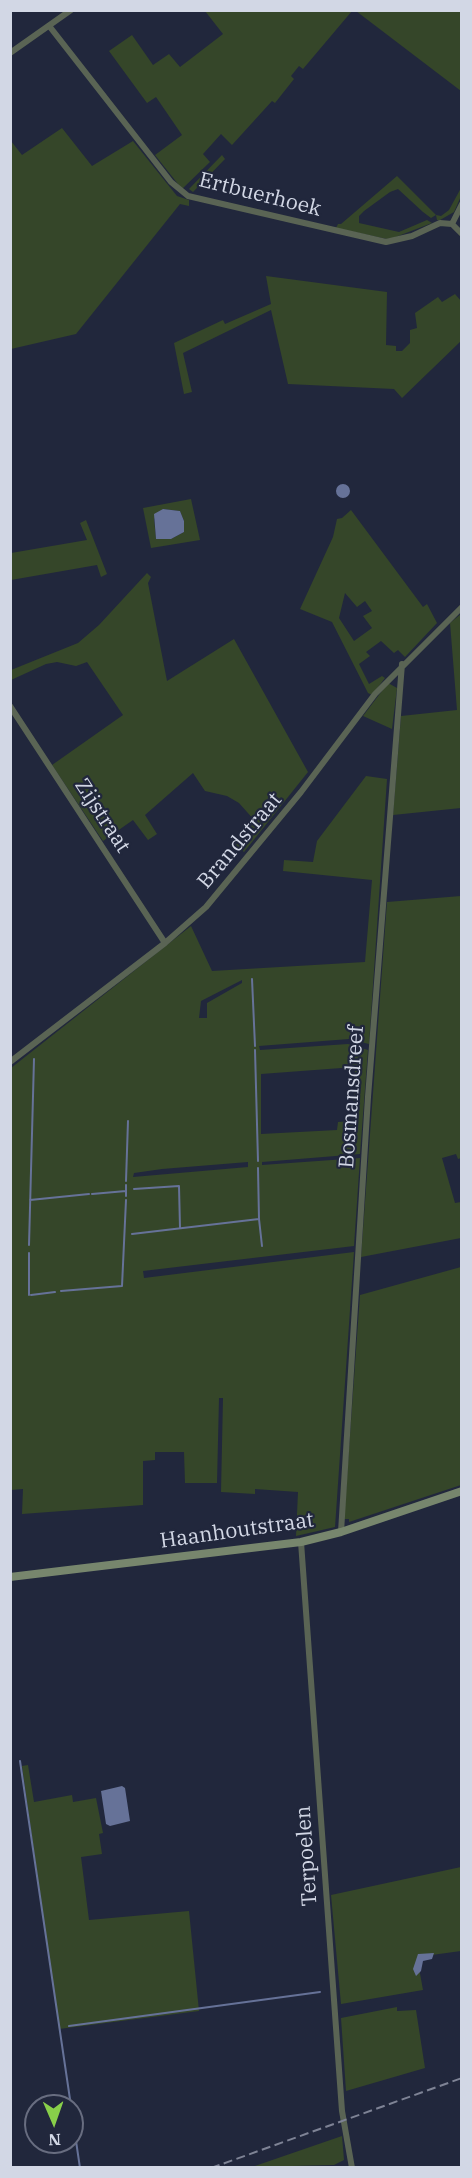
<!DOCTYPE html>
<style>
body{margin:0}
#map{position:relative;width:472px;height:2178px;overflow:hidden;background:#21273c;font-family:"IBM Plex Serif",serif}
canvas{display:block}
.frame{position:absolute;inset:0;border:12px solid #d2d7e5;pointer-events:none}
.north{position:absolute;left:24px;top:2094px;width:60px;height:60px;box-sizing:border-box;background:#21273c;border:2px solid #686d80;border-radius:50%;rotate:178deg;font-size:16px;font-weight:700;line-height:24px;text-align:center;color:#d2d7e5}
.north::after{content:'';display:block;margin:auto;width:21px;height:27px;background:#88cf4a;clip-path:polygon(50% 0,100% 100%,50% 72%,0 100%)}
</style>
<div id="map">
<canvas width="472" height="2178"></canvas>
<div class="frame"></div>
<div class="north">N</div>
</div>
<script>
const ctx = document.querySelector('canvas').getContext('2d');
ctx.lineJoin = 'round';
function fillPath(path, color) {
  ctx.fillStyle = color;
  ctx.fill(path, 'evenodd');
}
function shape(rows) {
  const path = new Path2D();
  for (const r of rows) {
    if (r.length === 3) {
      path.moveTo(r[0] + r[2], r[1]);
      path.arc(r[0], r[1], r[2], 0, 2 * Math.PI);
      continue;
    }
    path.moveTo(r[0], r[1]);
    for (let i = 2; i < r.length; i += 2) path.lineTo(r[i], r[i + 1]);
  }
  return path;
}
function trace(path, color, width, dash) {
  ctx.strokeStyle = color;
  ctx.lineWidth = width;
  ctx.lineCap = dash ? 'butt' : 'round';
  ctx.setLineDash(dash || []);
  ctx.stroke(path);
}
function write(font, color, halo, rows, align = 'center') {
  ctx.font = font + ' "IBM Plex Serif",serif';
  ctx.lineWidth = 4.5;
  ctx.setLineDash([]);
  ctx.textBaseline = 'middle';
  ctx.strokeStyle = halo;
  ctx.fillStyle = color;
  for (const [text, x, y, turn = 0] of rows) {
    ctx.save();
    ctx.translate(x, y);
    ctx.rotate((+turn || 0) * Math.PI / 180);
    ctx.textAlign = isNaN(turn) ? turn : align;
    if (halo) ctx.strokeText(text, 0, 0);
    ctx.fillText(text, 0, 0);
    ctx.restore();
  }
}
fillPath(shape([
 [205,11,352,11,303,69,299,66,291,76,294,79,275,103,272,101,232,145,221,134,203,154,210,162,182,189,155,155,182,135,156,97,147,103,109,51,132,35,153,65,169,54,180,67,223,34],
 [356,11,461,11,461,91],
 [62,128,92,166,133,141,177,196,189,200,189,206,180,204,76,334,11,349,11,141,22,155],
 [222,155,225,159,193,192,189,189],
 [397,176,436,215,441,216,449,210,461,188,461,196,454,212,440,220,437,220,436,215,431,218,423,212,398,189,390,192,364,211,359,216,359,223,399,232,427,220,432,223,393,238,387,239,336,228,338,224,341,224],
 [266,276,387,292,386,345,396,346,396,351,402,351,410,343,410,330,417,328,415,313,438,297,442,302,455,294,461,301,461,341,402,398,394,389,288,384,271,310,183,353,192,392,184,394,174,343,223,320,225,324,271,304],
 [191,499,200,540,151,548,143,508],
 [163,509,180,511,184,521,184,532,171,539,156,539,154,519],
 [351,510,423,607,427,604,437,623,405,657,398,650,394,653,381,641,366,652,370,656,359,664,369,684,382,676,385,678,372,695,368,693,332,622,300,609,333,537,337,519,342,518],
 [345,593,357,607,365,601,372,611,363,616,372,628,354,641,339,618],
 [86,520,107,574,101,577,97,565,11,580,11,553,87,540,80,523],
 [147,573,151,577,148,583,167,681,234,639,308,772,244,852,236,845,255,821,239,803,227,796,205,791,193,773,145,815,157,834,148,840,133,820,103,841,52,765,123,715,87,662,76,666,57,662,46,664,11,680,11,670,78,643,99,625],
 [461,614,461,808,393,815,401,716,457,710,450,623],
 [388,683,397,688,392,729,363,716],
 [366,776,387,779,369,1044,349,1039,259,1046,260,1050,348,1044,368,1050,360,1154,262,1162,262,1165,360,1158,354,1246,143,1271,144,1278,354,1252,335,1527,296,1536,298,1492,255,1489,255,1494,221,1492,223,1398,219,1398,217,1483,185,1483,184,1452,155,1452,155,1460,143,1461,143,1505,22,1514,23,1489,11,1490,11,1068,191,926,212,971,365,962,372,880,283,871,284,860,313,862,317,841],
 [242,980,242,983,207,1003,207,1018,199,1018,201,1001],
 [355,1067,353,1121,338,1122,337,1130,261,1134,261,1074],
 [248,1162,248,1167,133,1177,134,1173,162,1169],
 [461,896,461,1158,458,1159,456,1154,442,1158,455,1203,461,1202,461,1238,361,1257,387,902],
 [461,1267,461,1485,349,1522,349,1519,344,1519,360,1295],
 [28,1765,34,1802,72,1795,73,1802,96,1798,103,1833,99,1834,102,1854,81,1857,89,1920,189,1911,199,2011,59,2029,22,1766],
 [461,1867,461,1951,417,1957,423,1990,341,2004,331,1895],
 [397,2007,397,2011,416,2010,425,2068,346,2091,341,2018],
 [342,2136,344,2160,334,2165,252,2167]
]), '#354629');
fillPath(shape([
 [343,491,7],
 [163,509,180,511,184,521,184,532,171,539,156,539,154,514],
 [122,1786,125,1788,130,1821,110,1826,106,1824,101,1791],
 [434,1953,432,1959,423,1961,421,1971,416,1976,413,1969,418,1954]
]), '#667298');
trace(shape([
 [252,979,255,1046],
 [255,1050,258,1161],
 [258,1168,259,1219],
 [126,1181,128,1121],
 [126,1185,126,1196],
 [134,1189,179,1186,180,1228],
 [92,1194,126,1191],
 [30,1200,89,1194],
 [132,1234,259,1219,262,1246],
 [29,1245,34,1059],
 [29,1253,29,1295],
 [61,1291,122,1286,126,1200],
 [31,1295,55,1292],
 [20,1761,71,2106],
 [69,2026,320,1992],
 [72,2114,80,2168]
]), '#667298', 2);
trace(shape([
 [50,27,171,182,188,196,386,242,412,236,440,223,452,224,462,234],
 [10,53,71,10],
 [452,224,462,204],
 [10,706,165,943],
 [10,1062,165,943,206,907,301,792,375,694,462,607],
 [341,1532,368,1097,402,664],
 [301,1542,342,2111,352,2168]
]), '#5a6454', 6);
trace(shape([
 [10,1577,301,1542,341,1532,462,1491]
]), '#77866d', 8);
trace(shape([
 [211,2168,462,2078]
]), '#7e8395', 2, [9, 4.5]);
write('21px', '#d2d7e5', '#21273c', [
 ["Ertbuerhoek",260,195,14],
 ["Zijstraat",102,816,57],
 ["Brandstraat",240,841,-50],
 ["Bosmansdreef",352,1097,-86],
 ["Haanhoutstraat",237,1531,-8],
 ["Terpoelen",307,1856,-94]
]);
</script>
